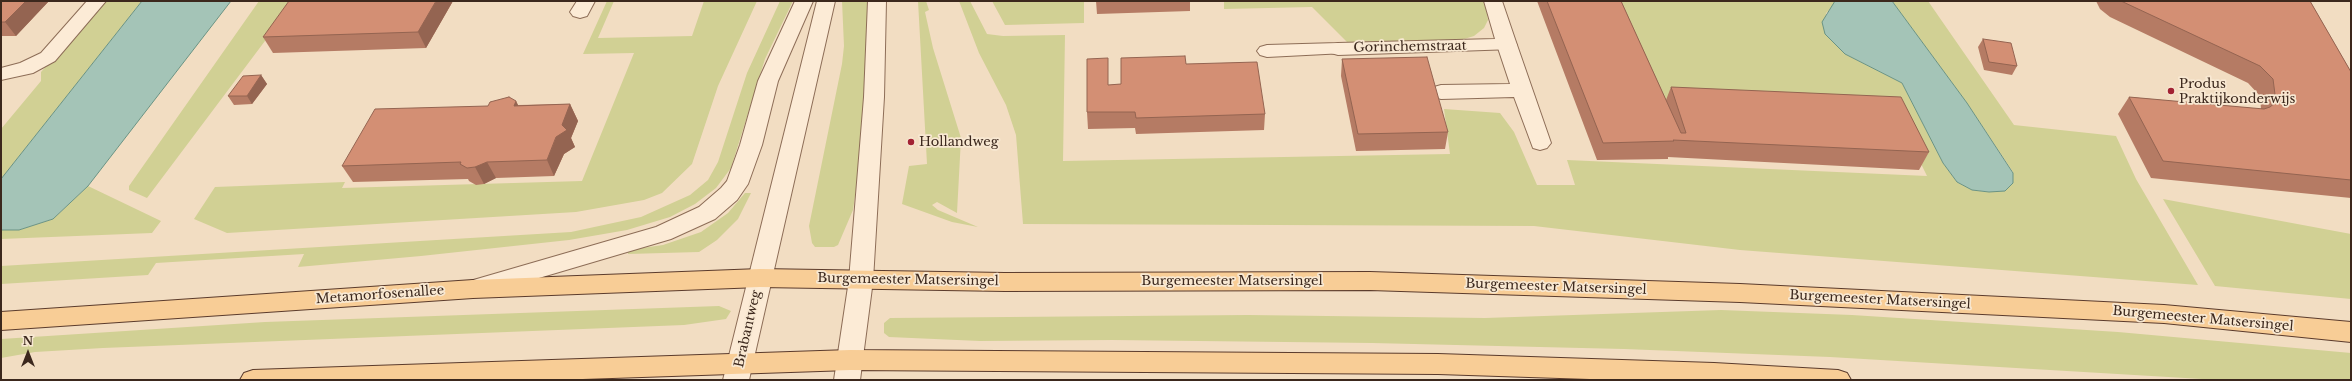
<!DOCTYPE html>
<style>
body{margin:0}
#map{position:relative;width:2352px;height:381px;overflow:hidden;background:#f2ddc2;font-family:"Libre Baskerville",serif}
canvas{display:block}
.frame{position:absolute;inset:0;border:2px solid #3c281d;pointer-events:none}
.north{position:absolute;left:8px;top:333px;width:40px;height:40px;-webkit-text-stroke:3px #f8e8d2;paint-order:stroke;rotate:0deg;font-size:11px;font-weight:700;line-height:16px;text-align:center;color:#3c281d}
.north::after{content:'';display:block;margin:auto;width:14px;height:18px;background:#3c281d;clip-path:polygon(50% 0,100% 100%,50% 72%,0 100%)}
</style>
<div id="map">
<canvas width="2352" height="381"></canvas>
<div class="frame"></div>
<div class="north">N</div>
</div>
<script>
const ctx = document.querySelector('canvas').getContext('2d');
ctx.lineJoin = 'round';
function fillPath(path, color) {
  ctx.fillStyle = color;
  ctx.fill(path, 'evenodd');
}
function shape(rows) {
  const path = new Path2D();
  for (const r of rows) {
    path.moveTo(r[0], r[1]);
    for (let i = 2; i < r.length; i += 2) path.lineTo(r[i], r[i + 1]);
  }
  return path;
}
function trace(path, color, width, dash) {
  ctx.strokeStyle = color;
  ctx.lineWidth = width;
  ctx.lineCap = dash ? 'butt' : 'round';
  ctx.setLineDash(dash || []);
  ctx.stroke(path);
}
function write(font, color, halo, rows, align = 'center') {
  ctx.font = font + ' "Libre Baskerville",serif';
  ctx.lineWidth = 3.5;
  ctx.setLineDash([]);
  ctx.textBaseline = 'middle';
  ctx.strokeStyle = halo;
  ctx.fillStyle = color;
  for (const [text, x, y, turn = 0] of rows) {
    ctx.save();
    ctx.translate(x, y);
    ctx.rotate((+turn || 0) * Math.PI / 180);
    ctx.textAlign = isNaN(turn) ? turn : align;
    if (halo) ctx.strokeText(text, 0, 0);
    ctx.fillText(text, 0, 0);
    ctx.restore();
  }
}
fillPath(shape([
 [105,1,142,1,1,179,1,129,41,81,41,72],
 [259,1,295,1,147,198,129,190,129,186],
 [607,1,614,1,598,38,692,36,704,1,757,1,718,86,692,164,662,193,644,200,576,212,227,233,194,219,215,187,345,182,342,188,582,181,634,53,583,54],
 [780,1,793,1,765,59,731,168,716,188,695,204,670,217,627,230,569,240,421,256,298,267,304,254,156,263,148,275,1,284,1,266,571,232,641,217,690,195,708,180,718,162,747,73],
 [842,1,868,1,861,154,853,210,838,245,834,247,815,247,812,243,809,226,842,64,844,46],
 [918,1,926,1,929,10,925,12,933,48,961,138,957,213,937,202,932,205,938,210,978,227,952,222,902,204,909,166,927,164],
 [959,1,970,1,987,34,1003,36,1065,35,1063,161,1450,154,1444,109,1500,113,1514,132,1537,185,1575,185,1567,160,1927,176,1894,109,1655,100,1611,1,1835,1,1834,6,1826,13,1825,34,1845,54,1902,83,1943,163,1957,182,1972,190,1989,192,2013,172,1967,103,1892,1,1928,1,2014,125,2116,136,2136,179,2198,285,1740,250,1534,226,1023,224,1016,135,1006,105,979,53],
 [992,1,1084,1,1084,23,1005,25],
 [1224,1,1485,1,1488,20,1484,28,1474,36,1461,40,1347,42,1312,7,1224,9],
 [88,186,161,221,152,233,1,239,1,230,19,230,53,219],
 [745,193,751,193,738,219,717,240,699,252,628,254,628,250,663,245,701,232,728,213],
 [2163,199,2351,234,2351,299,2215,286],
 [719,306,731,311,726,319,684,325,103,348,35,352,1,358,1,339,265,322],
 [1721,310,1852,315,2118,332,2351,353,2351,380,2219,380,1830,357,1624,349,1372,343,1112,340,980,341,889,337,884,333,884,323,890,318,1248,315,1485,318]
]), '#d1d094');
const water = shape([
 [142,1,231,1,88,186,53,219,19,230,1,230,1,179,142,1],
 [1835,1,1892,1,1967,103,2013,173,2013,183,2005,191,1989,192,1972,190,1957,182,1943,163,1902,83,1845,54,1825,34,1822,22,1835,1]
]);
fillPath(water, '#a4c4b7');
trace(water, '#6a9384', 1);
const service = shape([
 [577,1,595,1,587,16,580,18,573,16,570,12,577,1],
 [795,1,813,1,778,81,762,145,748,184,737,200,715,219,671,239,478,296,470,293,466,287,470,281,656,227,699,207,721,188,727,181,740,145,758,81,795,1],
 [1507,39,1514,41,1517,45,1551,143,1547,148,1540,150,1533,148,1514,97,1441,99,1434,97,1431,92,1434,87,1441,85,1510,84,1497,45,1500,41,1507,39],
 [1338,43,1345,45,1348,49,1345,53,1267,57,1260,55,1257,51,1260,47,1267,45,1338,43]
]);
const minor = shape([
 [87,1,106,1,55,61,33,73,1,80,1,68,20,63,41,53,87,1],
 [1484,1,1502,1,1517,45,1514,49,1338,55,1331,53,1328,49,1331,45,1338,43,1495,39,1484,1]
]);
const tertiary = shape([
 [817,1,835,1,749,380,723,380,817,1],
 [868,1,886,1,884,97,873,280,860,380,834,380,849,280,864,97,868,1]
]);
const primary = shape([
 [760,269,1005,273,1370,272,1740,284,2164,305,2351,322,2351,342,2164,323,1740,302,1370,290,1005,291,760,287,473,298,1,330,1,312,473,280,760,269],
 [850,350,1438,354,1714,363,1838,370,1847,373,1851,380,1620,380,1438,374,850,370,553,380,240,380,244,373,253,370,850,350]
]);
trace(service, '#8d6d57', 2);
trace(minor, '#8d6d57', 2);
trace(tertiary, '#8d6d57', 2);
trace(primary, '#5b3b2c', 2);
fillPath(service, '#fcebd6');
fillPath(minor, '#fcebd6');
fillPath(tertiary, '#fcebd6');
fillPath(primary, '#f8cd96');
fillPath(shape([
 [1,1,49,1,16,36,1,36],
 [453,1,426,48,273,53,263,37],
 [1096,1,1190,1,1190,11,1097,14],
 [1537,1,1621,1,1666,100,1671,87,1929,152,1919,170,1668,157,1668,159,1597,160],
 [2096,1,2310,1,2351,72,2351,198,2151,178,2118,114,2129,97,2261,109,2260,96,2248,83,2110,17,2100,9],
 [1983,39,2017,66,2012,75,1984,70,1978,47],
 [1342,59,1448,132,1445,149,1356,151,1341,76],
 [1186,64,1265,114,1264,130,1136,134,1135,128,1088,129,1087,112,1109,85,1121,84],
 [261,75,267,84,252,104,234,105,228,96],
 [516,101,518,105,570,104,578,121,571,138,575,147,564,154,554,176,496,178,484,184,476,185,469,181,468,179,353,182,342,166,488,106]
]), '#b57b64');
fillPath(shape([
 [26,1,49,1,16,36,5,22],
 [436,1,453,1,426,48,418,32],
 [261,75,267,84,252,104,247,96],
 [516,101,524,118,514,106],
 [570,104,578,121,571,138,575,147,564,154,554,176,547,160],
 [487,162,496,178,484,184,475,167]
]), '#946451');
const building = shape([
 [1,1,26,1,5,22,1,22,1,1],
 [289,1,436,1,418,32,263,37,289,1],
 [1547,1,1621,1,1681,133,1686,133,1671,87,1901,97,1929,152,1673,140,1674,141,1603,143,1547,1],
 [2121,1,2310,1,2351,72,2351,180,2163,161,2129,97,2264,109,2270,107,2276,102,2273,79,2260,66,2121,1],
 [1983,39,2011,43,2017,66,1989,62,1983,39],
 [1185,56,1186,64,1257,62,1265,114,1136,118,1135,112,1087,112,1087,59,1108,58,1108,85,1121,84,1121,58,1185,56],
 [1427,57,1448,132,1358,134,1342,59,1427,57],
 [261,75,247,96,228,96,243,76,261,75],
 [509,97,516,101,514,106,570,104,562,125,567,130,556,137,547,160,487,162,475,167,467,168,460,164,461,162,342,166,375,109,488,106,490,102,509,97]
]);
fillPath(building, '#d38f74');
trace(building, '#946451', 1);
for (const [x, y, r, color] of [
 [2171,91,4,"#a22233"],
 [911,142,4,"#a22233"]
]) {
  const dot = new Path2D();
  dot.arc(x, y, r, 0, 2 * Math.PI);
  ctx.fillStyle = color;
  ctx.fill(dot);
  trace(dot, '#f8e8d2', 1.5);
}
write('13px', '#3c281d', '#f8e8d2', [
 ["Gorinchemstraat",1410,47,-1],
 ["Burgemeester Matsersingel",908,280,1],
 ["Burgemeester Matsersingel",1232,281],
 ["Burgemeester Matsersingel",1556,287,2],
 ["Metamorfosenallee",380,295,-4],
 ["Burgemeester Matsersingel",1880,300,3],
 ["Burgemeester Matsersingel",2203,319,5],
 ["Brabantweg",748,329,-77]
]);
write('13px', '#3c281d', '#f8e8d2', [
 ["Produs",2179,84],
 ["Praktijkonderwijs",2179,99],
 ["Hollandweg",919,142]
], 'left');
</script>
